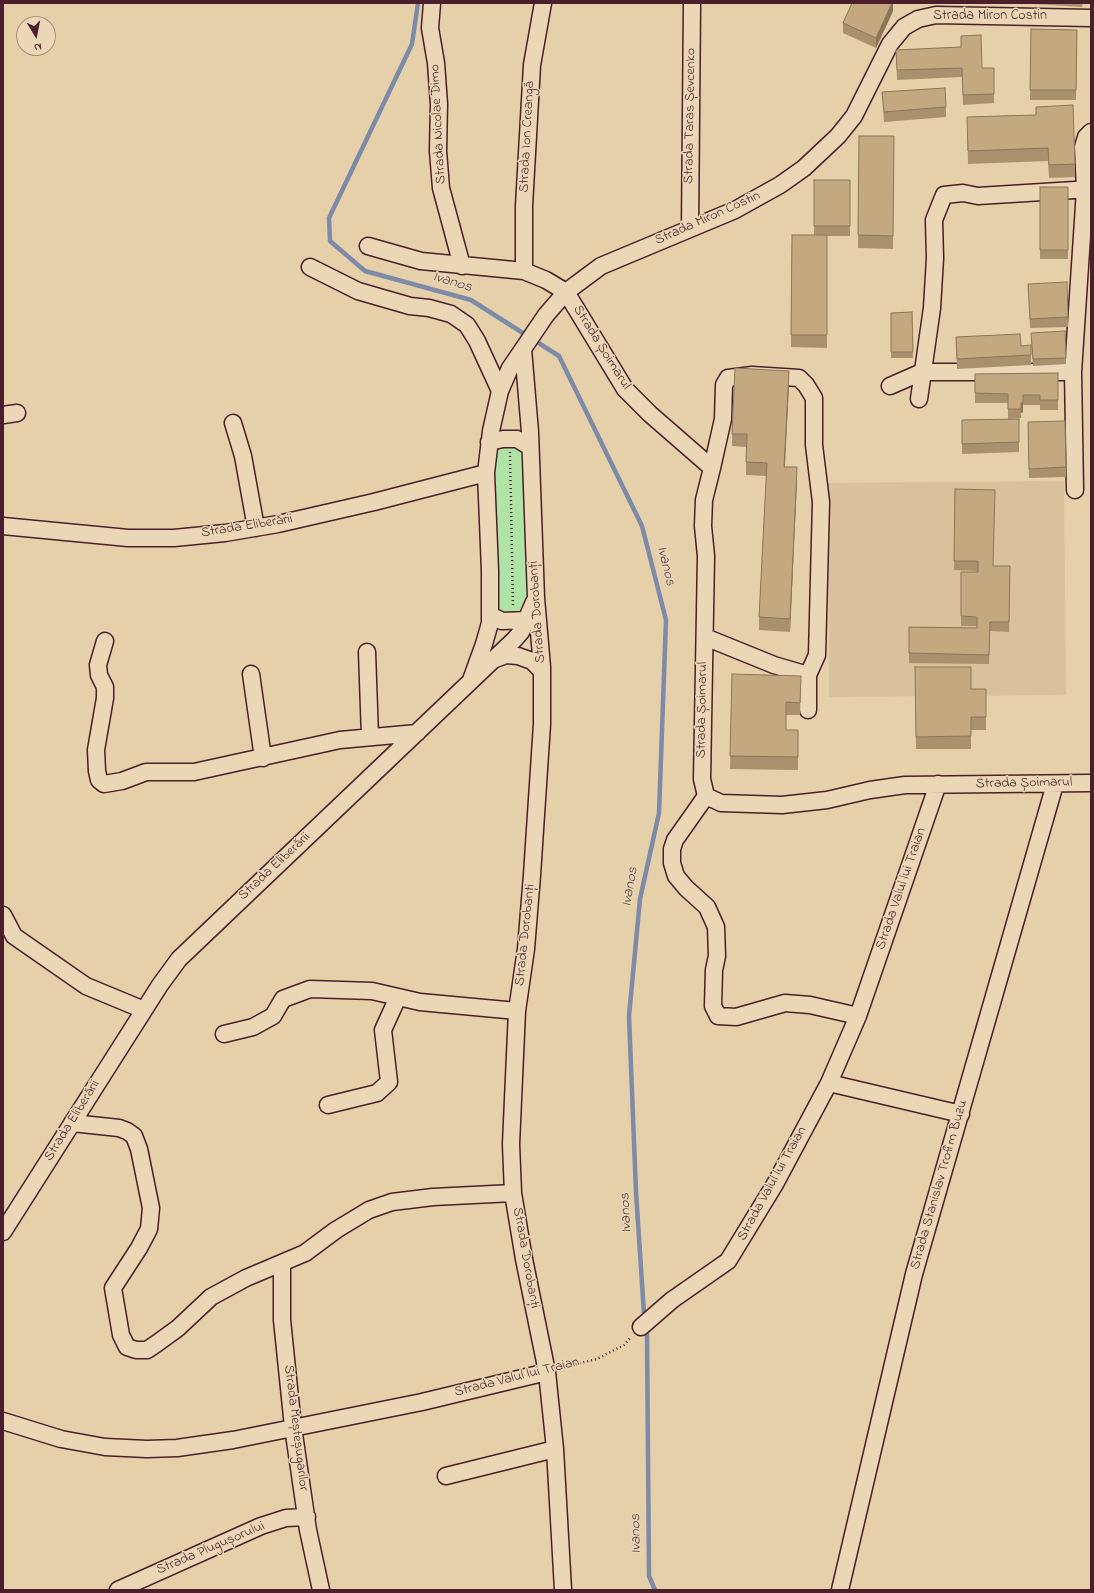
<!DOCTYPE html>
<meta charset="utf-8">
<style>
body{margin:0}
#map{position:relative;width:1094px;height:1593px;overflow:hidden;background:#e5d0a9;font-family:"Indie Flower",sans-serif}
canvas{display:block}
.frame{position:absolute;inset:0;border:4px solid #4a1f2b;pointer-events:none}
.north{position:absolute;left:16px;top:16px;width:40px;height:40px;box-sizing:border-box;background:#ebd7b5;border:1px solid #ab8d7e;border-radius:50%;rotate:170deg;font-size:11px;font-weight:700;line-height:16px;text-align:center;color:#4a1f2b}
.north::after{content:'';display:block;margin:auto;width:14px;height:18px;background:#4a1f2b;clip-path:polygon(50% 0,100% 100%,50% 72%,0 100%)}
</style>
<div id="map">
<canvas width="1094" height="1593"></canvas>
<div class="frame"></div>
<div class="north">N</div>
</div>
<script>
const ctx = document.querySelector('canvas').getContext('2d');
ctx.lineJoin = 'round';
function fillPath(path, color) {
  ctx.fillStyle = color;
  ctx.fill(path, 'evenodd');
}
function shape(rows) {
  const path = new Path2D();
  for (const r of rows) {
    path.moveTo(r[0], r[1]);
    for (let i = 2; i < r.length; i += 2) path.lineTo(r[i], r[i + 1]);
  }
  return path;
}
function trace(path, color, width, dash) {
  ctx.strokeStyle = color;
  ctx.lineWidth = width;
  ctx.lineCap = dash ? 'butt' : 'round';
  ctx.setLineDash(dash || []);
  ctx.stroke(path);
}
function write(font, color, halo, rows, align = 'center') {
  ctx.font = font + ' "Indie Flower",sans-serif';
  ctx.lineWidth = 3;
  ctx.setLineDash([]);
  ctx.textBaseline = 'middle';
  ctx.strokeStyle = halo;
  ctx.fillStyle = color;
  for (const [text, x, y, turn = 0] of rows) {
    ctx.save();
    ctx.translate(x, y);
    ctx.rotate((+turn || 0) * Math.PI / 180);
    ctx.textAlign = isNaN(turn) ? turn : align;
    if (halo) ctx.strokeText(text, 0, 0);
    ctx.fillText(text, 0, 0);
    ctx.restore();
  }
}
fillPath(shape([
 [1064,481,1066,695,829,697,828,483]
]), '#d8c19b');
fillPath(shape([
 [513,445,524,452,527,605,520,614,503,614,497,606,493,457,498,448]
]), '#afe4a6');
trace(shape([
 [418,3,412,44,329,218,330,241,365,271,471,300,559,356,642,526,666,620,659,813,640,899,629,1016,636,1192,644,1314],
 [647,1334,649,1576,655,1590]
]), '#7d8aa8', 4.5);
const minor = shape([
 [432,3,430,28,436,63,439,104,438,151,441,188,462,266],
 [690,228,692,3],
 [368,246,421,261,524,271,546,280,566,292],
 [310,267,358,291,410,306,429,308,451,314,467,325,477,341,500,391],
 [524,271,524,206,532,65,543,3],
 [566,292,625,389,650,414,712,468,704,500,703,526,706,556,702,779,706,796,721,803,782,805,827,800,870,790,905,785,1091,783],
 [523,349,530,432,536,598,542,667,542,724,532,875,526,949,517,1011,511,1144,513,1193,524,1259,547,1372,555,1449,563,1590],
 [890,386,922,372,1073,372],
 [919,399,932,308,935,258,934,220,944,195,963,193,978,196,1091,189],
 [3,415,17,413],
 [233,423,243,456,256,528],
 [489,442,503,439,517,439,530,447],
 [712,468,723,419,724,385,728,378,752,375,799,378,806,385,814,398,814,445,821,502,817,655,808,675],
 [1075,490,1073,372,1085,190,1083,147,1086,137,1091,132],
 [3,526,128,538,174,538,225,533,278,524,374,502,486,473],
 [490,615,502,621,527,620],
 [705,637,774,665,808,675,808,710],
 [105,641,98,665,99,675,105,687,105,698,96,750,97,771,99,780,104,784,122,781,146,772,194,772,340,740,417,733],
 [367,652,370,737],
 [493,660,506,655,518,656,532,661,542,671],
 [251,674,263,758],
 [471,680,484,644,490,623,490,571,486,473,491,431,500,391,510,368,523,349,546,315,566,292,601,266,735,210,780,185,804,168,838,136,854,116,890,44,904,27,918,19,936,15,1091,18],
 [706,796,675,840,672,849,672,863,676,876,686,888,707,907,716,927,717,956,714,970,713,1006,718,1016,736,1017,785,1003,810,1005,858,1016],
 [3,915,14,936,86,986,144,1010],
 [224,1034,253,1027,273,1016,283,999,310,989,372,991,420,1002,517,1011],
 [829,1083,961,1114],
 [328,1105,377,1093,389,1082,383,1030,398,997],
 [72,1123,119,1128,127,1131,134,1136,139,1149,151,1208,149,1229,139,1248,113,1288,121,1335,127,1347,136,1350,147,1350,156,1344,178,1328,211,1297,246,1278,305,1253,336,1230,369,1210,392,1202,433,1197,513,1193],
 [3,1232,160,985,179,959,514,640,521,632,534,602],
 [282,1264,282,1320,293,1427,308,1530,321,1590],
 [641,1327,672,1300,728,1261,775,1184,829,1083,858,1016,938,784],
 [3,1421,61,1439,105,1447,147,1449,177,1448,233,1440,422,1402,547,1372],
 [446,1476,555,1449],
 [118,1590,261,1526,286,1518,307,1517],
 [840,1590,914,1274,1055,784]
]);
trace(minor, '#4a1f2b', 19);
trace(shape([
 [510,452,513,607],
 [560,1368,597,1359,624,1345,631,1337]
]), '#4a1f2b', 2.5, [1, 3]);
trace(minor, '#ebd7b5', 16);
fillPath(shape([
 [893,3,893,11,876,48,843,33,843,23],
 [1016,3,1083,3,1082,7],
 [1031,29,1077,30,1076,100,1030,100],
 [961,36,982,68,994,94,994,103,963,105,962,77,897,80,896,50,961,47],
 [882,92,946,107,946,117,884,122],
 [1036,107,1075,164,1075,177,1049,178,1048,161,968,164,967,117,1036,115],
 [859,136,894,136,893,249,858,248],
 [814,180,850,180,850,236,827,236,827,348,791,347,792,235,814,235],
 [1040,187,1068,187,1068,259,1040,259],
 [1028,284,1068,317,1068,327,1030,328],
 [912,312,913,358,891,358,891,313],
 [956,337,1021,346,1031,355,1031,365,957,369],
 [1031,339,1066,358,1066,364,1033,366],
 [1058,373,1058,410,1040,410,1040,405,1023,405,1023,412,1021,413,1021,418,1008,419,1008,403,975,403,975,374],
 [789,384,785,467,797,480,790,632,759,630,759,617,766,476,746,475,746,447,732,446,732,434],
 [1019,419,1019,452,962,454,962,420],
 [1028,431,1066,467,1066,477,1029,478],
 [955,489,993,566,1010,566,1009,632,990,631,989,664,909,663,909,627,977,628,977,626,961,626,961,572,978,572,978,571,954,570],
 [915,667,971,689,986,689,986,730,971,730,971,749,916,749],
 [732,674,801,689,800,715,786,715,786,730,798,743,798,770,730,769]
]), '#a9916e');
fillPath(shape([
 [892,3,893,3,893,11,876,48,876,38],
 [789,371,789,384,784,479,784,467],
 [1023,402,1023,412,1021,413,1021,403],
 [797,467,797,480,790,632,790,619]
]), '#89765a');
const building = shape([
 [852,3,892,3,876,38,843,23,852,3],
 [1031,29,1077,30,1076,90,1030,90,1031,29],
 [981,35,982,68,994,68,994,94,963,95,962,68,897,70,896,50,961,47,961,36,981,35],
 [945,88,946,107,884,112,882,92,945,88],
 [1073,105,1075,164,1049,165,1048,148,968,151,967,117,1036,115,1036,107,1073,105],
 [859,136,894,136,893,236,858,235,859,136],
 [814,180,850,180,850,226,814,226,814,180],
 [1040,187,1068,187,1068,250,1040,250,1040,187],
 [792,235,827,235,827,335,791,335,792,235],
 [1067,282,1068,317,1030,319,1028,284,1067,282],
 [912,312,913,352,891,352,891,313,912,312],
 [1065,331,1066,358,1033,359,1031,333,1065,331],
 [1020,334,1021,346,1031,345,1031,355,957,359,956,337,1020,334],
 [735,368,789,371,784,467,797,467,790,619,759,617,767,463,746,462,747,434,732,434,735,368],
 [1058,373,1058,400,1040,400,1040,395,1023,395,1023,402,1021,403,1021,409,1008,409,1008,394,975,393,975,374,1058,373],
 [1019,419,1019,442,962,444,962,420,1019,419],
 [1065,421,1066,467,1029,469,1028,422,1065,421],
 [955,489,995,490,993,566,1010,566,1009,622,990,622,989,655,909,653,909,627,977,628,977,617,961,616,961,572,978,572,978,561,954,561,955,489],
 [915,667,971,667,971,689,986,689,986,717,971,717,971,736,916,737,915,667],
 [732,674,801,676,800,703,786,702,786,730,798,730,798,757,730,756,732,674]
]);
fillPath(building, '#c4a980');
trace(building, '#89765a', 1);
write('14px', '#4a1f2b', '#ebd7b5', [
 ["Strada Miron Costin",990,17],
 ["Strada Taras Șevcenko",691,116,-89],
 ["Strada Nicolae Dimo",439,124,-93],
 ["Strada Ion Creangă",528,137,-87],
 ["Strada Miron Costin",708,219,-24],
 ["Strada Șoimarul",601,348,58],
 ["Strada Eliberării",247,527,-9],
 ["Strada Dorobanți",538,612,-94],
 ["Strada Șoimarul",703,710,-89],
 ["Strada Șoimarul",1024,784,-1],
 ["Strada Eliberării",275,867,-43],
 ["Strada Valul lui Traian",902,889,-71],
 ["Strada Dorobanți",526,935,-84],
 ["Strada Eliberării",73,1121,-58],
 ["Strada Valul lui Traian",773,1184,-61],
 ["Strada Stanislav Trofim Buzu",940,1185,-74],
 ["Strada Dorobanți",525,1258,80],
 ["Strada Valul lui Traian",517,1378,-14],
 ["Strada Meșteșugarilor",295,1428,83],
 ["Strada Plugușorului",211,1549,-23]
]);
write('italic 15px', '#573a4a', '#ebd7b5', [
 ["Ivanos",452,283,17],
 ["Ivanos",665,566,76],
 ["Ivanos",631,887,-80],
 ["Ivanos",627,1213,-93],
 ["Ivanos",637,1534,-91]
]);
</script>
